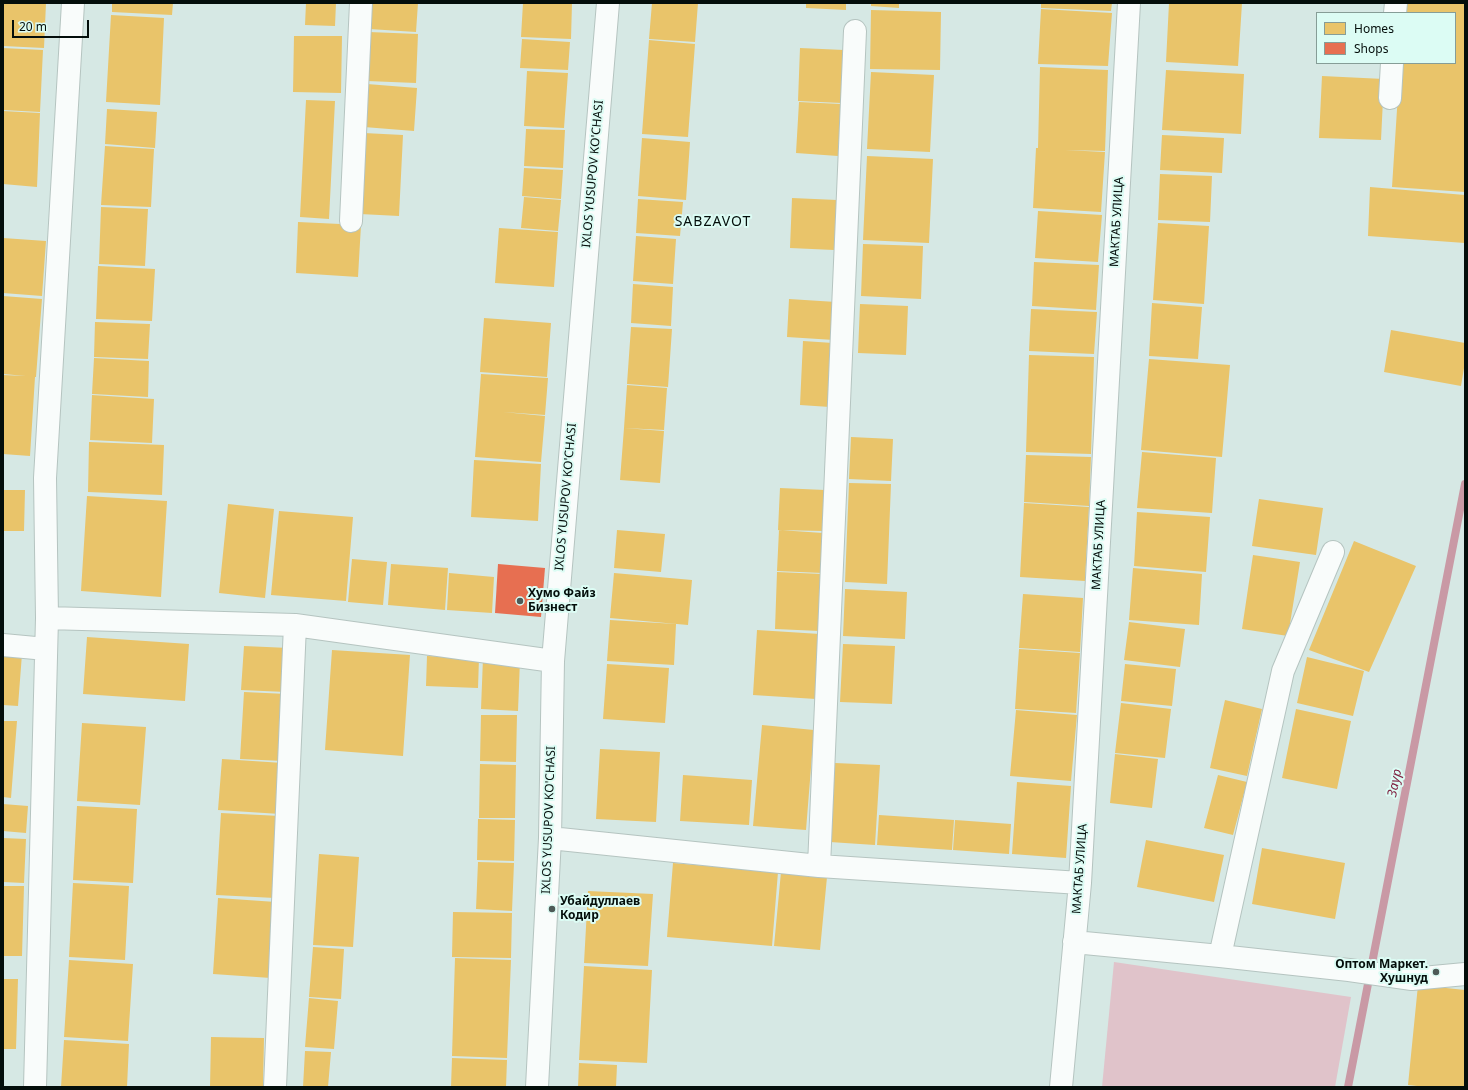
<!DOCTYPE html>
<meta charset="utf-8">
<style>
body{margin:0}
#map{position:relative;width:1468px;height:1090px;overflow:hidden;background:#d6e8e4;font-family:"Noto Sans",sans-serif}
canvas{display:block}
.frame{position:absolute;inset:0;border:4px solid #040e0b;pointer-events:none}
.legend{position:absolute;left:1316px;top:12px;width:140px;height:52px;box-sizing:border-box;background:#dcfcf4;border:1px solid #869d97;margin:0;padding:5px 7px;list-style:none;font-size:12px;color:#040e0b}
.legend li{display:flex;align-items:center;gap:8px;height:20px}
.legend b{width:20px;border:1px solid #869d97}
.scale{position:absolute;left:12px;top:20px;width:77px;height:18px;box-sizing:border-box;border:2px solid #040e0b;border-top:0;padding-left:5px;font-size:12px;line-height:14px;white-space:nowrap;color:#040e0b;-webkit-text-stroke:3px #dcfcf4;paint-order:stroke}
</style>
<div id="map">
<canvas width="1468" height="1090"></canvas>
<div class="frame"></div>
<ul class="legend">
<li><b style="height:11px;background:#e9c46a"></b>Homes</li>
<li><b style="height:11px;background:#e76f51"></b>Shops</li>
</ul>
<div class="scale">20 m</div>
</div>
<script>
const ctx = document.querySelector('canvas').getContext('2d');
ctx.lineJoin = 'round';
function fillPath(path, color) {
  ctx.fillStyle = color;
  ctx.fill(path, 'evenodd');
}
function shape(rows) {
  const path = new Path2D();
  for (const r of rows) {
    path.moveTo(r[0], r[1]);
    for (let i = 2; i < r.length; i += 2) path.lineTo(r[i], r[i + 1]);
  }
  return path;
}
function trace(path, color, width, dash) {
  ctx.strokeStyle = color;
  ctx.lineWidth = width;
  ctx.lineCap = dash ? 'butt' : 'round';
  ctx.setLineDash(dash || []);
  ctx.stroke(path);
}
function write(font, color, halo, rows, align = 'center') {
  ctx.font = font + ' "Noto Sans",sans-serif';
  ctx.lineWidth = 4;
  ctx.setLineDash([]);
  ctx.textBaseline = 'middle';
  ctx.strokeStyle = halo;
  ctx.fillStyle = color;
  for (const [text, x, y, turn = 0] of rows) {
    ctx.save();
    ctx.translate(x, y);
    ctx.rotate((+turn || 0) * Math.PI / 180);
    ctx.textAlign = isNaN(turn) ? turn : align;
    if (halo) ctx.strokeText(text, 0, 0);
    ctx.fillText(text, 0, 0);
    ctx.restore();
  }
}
fillPath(shape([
 [1114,962,1351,997,1335,1087,1102,1087]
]), '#e0c3ca');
fillPath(shape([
 [3,3,46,3,44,48,3,46],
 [112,3,173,3,172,15,112,12],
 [306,3,336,3,335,26,305,25],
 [371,3,418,3,416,32,369,29],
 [523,3,572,3,571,39,521,37],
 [652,3,698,3,695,42,649,39],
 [806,3,846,3,846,10,806,8],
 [871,3,899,3,899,8,871,6],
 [1041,3,1112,3,1111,11,1041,8],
 [1169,3,1242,3,1238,66,1166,62],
 [1404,3,1465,3,1465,192,1392,187,1400,63,1455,63,1455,13,1403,13],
 [1041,9,1112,13,1108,66,1038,64],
 [871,10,941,12,940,70,870,69],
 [111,15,164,18,160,105,106,102],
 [369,32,418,34,416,83,367,81],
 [294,36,342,36,341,93,293,92],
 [522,39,570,42,568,70,520,68],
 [649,40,695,44,688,137,642,134],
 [3,48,43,50,40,112,3,110],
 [800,48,844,50,841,103,798,101],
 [1040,67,1108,70,1105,151,1065,150,1105,152,1101,212,1033,208,1036,148,1038,148],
 [1166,70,1244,74,1241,134,1162,130],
 [527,71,568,73,564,128,524,126],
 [871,72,934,75,930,152,867,149],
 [1322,76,1384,79,1381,140,1319,138],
 [367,84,417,88,414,131,364,127],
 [306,100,335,101,329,219,300,217],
 [799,102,841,104,838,156,796,153],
 [107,109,157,112,155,148,105,144],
 [3,111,40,113,37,187,3,184],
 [526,129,565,130,563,168,524,166],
 [364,133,403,135,399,216,360,214],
 [1162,135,1224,138,1222,173,1160,170],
 [642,138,690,142,686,200,638,196],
 [105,146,154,149,151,207,101,205],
 [867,156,933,159,929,243,863,240],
 [524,168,563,170,561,199,522,196],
 [1160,174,1212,176,1210,222,1158,220],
 [1370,187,1465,195,1465,243,1368,236],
 [524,197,561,200,558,231,521,228],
 [792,198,837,200,834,250,790,248],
 [638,199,683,202,680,236,636,233],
 [101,207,148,209,145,266,99,264],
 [1038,211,1102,215,1098,262,1035,258],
 [298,222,361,225,358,277,296,273],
 [1158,223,1209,226,1204,304,1153,300],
 [499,228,558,232,554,287,495,283],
 [636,236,676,239,673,284,633,281],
 [3,238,46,241,42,296,3,293],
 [863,244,923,246,921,299,861,296],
 [1034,262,1099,265,1096,310,1032,306],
 [98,266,155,269,152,321,96,319],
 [633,284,673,287,671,326,631,323],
 [3,296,42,299,36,377,35,377,30,456,3,454,3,375,26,376,3,374],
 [789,299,836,302,834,340,787,337],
 [1152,303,1202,307,1198,359,1149,356],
 [860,304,908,306,906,355,858,353],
 [1031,309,1097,312,1094,354,1029,351],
 [484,318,551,323,547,377,480,372],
 [95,322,150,324,148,359,94,357],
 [631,327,672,329,668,387,627,384],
 [1391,330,1465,343,1465,362,1461,386,1384,372],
 [803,341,833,343,830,407,800,405],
 [1029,355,1094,357,1091,454,1026,452],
 [94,358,149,361,148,397,92,394],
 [1149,359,1230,365,1222,457,1141,450],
 [481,374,548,378,545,415,503,412,545,416,541,462,475,457],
 [627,385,667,388,664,430,624,428],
 [92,395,154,399,152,443,90,440],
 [624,428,664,431,660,483,620,480],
 [851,437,893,439,891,481,849,479],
 [89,442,164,445,162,495,88,492],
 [1142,452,1216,458,1212,513,1137,508],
 [1026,455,1091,457,1089,506,1024,502],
 [474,460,541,464,538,521,471,517],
 [849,483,891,484,887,584,845,582],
 [780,488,825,490,823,531,778,530],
 [3,490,25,490,24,531,3,531],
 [87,496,167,501,161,597,81,591],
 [1259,499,1323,508,1316,555,1252,546],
 [1024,503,1089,507,1085,581,1020,577],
 [228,504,274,509,265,598,219,593],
 [279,511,353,517,346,601,271,595],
 [1137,512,1210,517,1206,572,1134,566],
 [617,530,665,534,661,572,614,568],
 [779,530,823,533,822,573,777,571],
 [1354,541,1416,566,1369,672,1309,650],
 [1253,555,1300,562,1288,636,1242,629],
 [352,559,387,562,383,605,348,602],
 [391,564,448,568,445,610,388,605],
 [1133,568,1202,574,1199,625,1129,620],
 [777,572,822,574,820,631,775,629],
 [449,573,494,577,492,613,447,610],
 [614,573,692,580,688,625,610,618],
 [845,589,907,592,905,639,843,636],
 [1023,594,1083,598,1080,652,1019,648],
 [610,620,676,624,674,665,607,661],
 [1129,622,1185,629,1180,667,1124,660],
 [757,630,820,634,816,699,753,695],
 [87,637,189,644,185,701,83,694],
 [843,644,895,646,892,704,840,702],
 [244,646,289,648,286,692,241,690],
 [1019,649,1080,653,1076,713,1015,709],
 [332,650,410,655,403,756,325,750],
 [3,653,22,654,18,706,3,705],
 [427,656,479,658,478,688,426,686],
 [1307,657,1364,671,1353,716,1297,703],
 [483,658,520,660,518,711,481,709],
 [607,664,669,668,665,723,603,719],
 [1125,664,1176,669,1172,706,1121,701],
 [244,692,287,694,283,761,240,759],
 [1225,700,1262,709,1247,776,1210,768],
 [1121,703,1171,709,1165,758,1115,753],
 [1296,709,1351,721,1337,789,1282,778],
 [1016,710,1077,715,1071,781,1010,776],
 [481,715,517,715,516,762,480,761],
 [3,721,17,721,11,798,3,797],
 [82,723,146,727,140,805,77,801],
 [762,725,814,730,806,830,753,826],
 [600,749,660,752,656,822,596,819],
 [1115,754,1158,759,1152,808,1110,803],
 [222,759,283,763,280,814,218,810],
 [835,763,880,765,875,845,830,842],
 [480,764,516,765,515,818,479,818],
 [683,775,752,780,749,825,680,821],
 [1218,775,1247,782,1233,835,1204,828],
 [1017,782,1071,786,1066,858,1012,854],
 [3,804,28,806,26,833,3,831],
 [77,806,137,809,133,883,73,880],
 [221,813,280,816,275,898,216,895],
 [879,815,954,820,952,850,877,845],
 [478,819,515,820,514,861,477,860],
 [955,820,1011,824,1009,854,953,850],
 [3,838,26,839,24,883,3,882],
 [1146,840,1224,855,1214,902,1137,887],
 [1262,848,1345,863,1335,919,1252,904],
 [319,854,359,857,353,947,313,945],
 [478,862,514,863,512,911,476,909],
 [673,863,778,872,772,946,667,937],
 [781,872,827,877,820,950,774,946],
 [73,883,129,886,125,960,69,957],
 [3,886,24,886,22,956,3,956],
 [588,891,653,894,648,966,584,963],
 [218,898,276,902,271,978,213,974],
 [453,912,512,913,511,958,452,957],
 [313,947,344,949,341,999,309,997],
 [455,958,511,960,507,1058,452,1056],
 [69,960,133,964,128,1041,64,1037],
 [584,966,652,970,647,1063,579,1060],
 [3,979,18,979,16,1049,3,1049],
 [1418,985,1465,990,1465,1087,1426,1087,1408,1085],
 [309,998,338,1001,334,1049,305,1047],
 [211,1037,264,1038,263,1087,210,1087],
 [64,1040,129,1044,127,1087,61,1087],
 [305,1051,331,1052,328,1087,303,1087],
 [452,1058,507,1060,506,1087,451,1087],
 [579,1063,617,1065,616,1087,578,1087]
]), '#e9c46a');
fillPath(shape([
 [498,564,545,568,541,617,495,613]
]), '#e76f51');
trace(shape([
 [1348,1087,1465,484]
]), '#c999a5', 8);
const minor = shape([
 [1395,13,1396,3],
 [1390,98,1392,63],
 [351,221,361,3],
 [47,618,295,625,553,661],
 [3,645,46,649],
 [550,838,819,866,1080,883],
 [819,866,855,31],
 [1074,942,1220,956,1349,970,1412,979,1465,974],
 [1220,956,1283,671,1333,552],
 [35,1087,47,618,45,478,73,3],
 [275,1087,295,625],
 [537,1087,550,838,553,661,608,3],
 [1061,1087,1080,883,1129,3]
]);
trace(minor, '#b5c4c0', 24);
trace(minor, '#f9fcfb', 22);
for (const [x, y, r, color] of [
 [520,601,4,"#4e5a57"],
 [552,909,4,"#4e5a57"],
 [1436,972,4,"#4e5a57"]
]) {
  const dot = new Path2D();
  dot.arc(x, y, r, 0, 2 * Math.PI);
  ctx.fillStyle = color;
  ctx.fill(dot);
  trace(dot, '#dcfcf4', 1.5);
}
write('12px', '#040e0b', '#dcfcf4', [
 ["IXLOS YUSUPOV KO'CHASI",593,174,-85],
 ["МАКТАБ УЛИЦА",1117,222,-87],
 ["IXLOS YUSUPOV KO'CHASI",566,497,-85],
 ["МАКТАБ УЛИЦА",1099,545,-87],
 ["IXLOS YUSUPOV KO'CHASI",549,820,-88],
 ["МАКТАБ УЛИЦА",1080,869,-86]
]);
write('bold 12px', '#040e0b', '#dcfcf4', [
 ["Хумо Файз",528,594],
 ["Бизнест",528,608],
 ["Убайдуллаев",560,902],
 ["Кодир",560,916],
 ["Оптом Маркет.",1428,965,"right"],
 ["Хушнуд",1428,979,"right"]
], 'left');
write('italic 13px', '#802444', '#dcfcf4', [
 ["Заур",1395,783,-79]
]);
ctx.letterSpacing = '1px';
write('14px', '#040e0b', '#dcfcf4', [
 ["SABZAVOT",713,222]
]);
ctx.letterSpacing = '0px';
</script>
